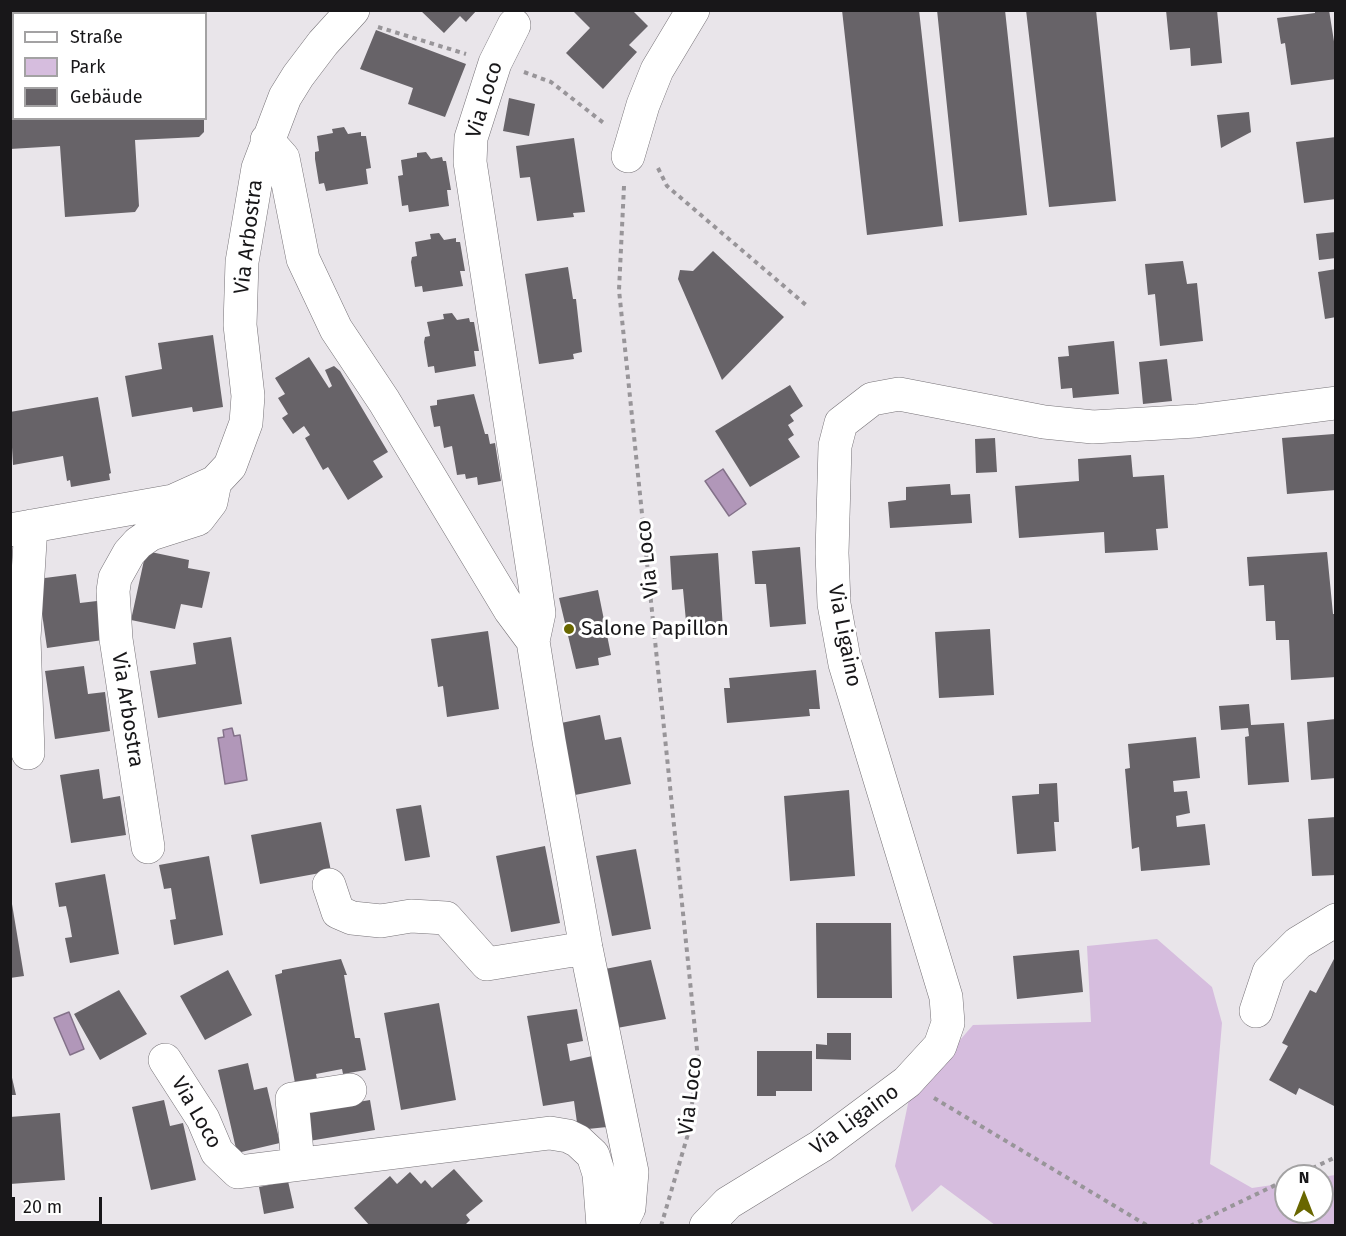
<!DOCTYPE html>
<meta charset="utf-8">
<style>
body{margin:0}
#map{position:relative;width:1346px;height:1236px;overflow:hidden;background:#e9e5ea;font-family:"Fira Sans",sans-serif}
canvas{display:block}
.frame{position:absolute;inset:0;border:12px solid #181719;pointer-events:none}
.legend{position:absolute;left:12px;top:12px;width:195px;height:108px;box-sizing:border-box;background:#fff;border:2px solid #a3a2a3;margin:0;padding:8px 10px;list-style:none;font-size:18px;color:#181719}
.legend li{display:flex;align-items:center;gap:12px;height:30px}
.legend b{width:30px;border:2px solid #a3a2a3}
.north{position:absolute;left:1274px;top:1164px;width:60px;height:60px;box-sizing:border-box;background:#fff;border:2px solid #a3a2a3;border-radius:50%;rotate:0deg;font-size:16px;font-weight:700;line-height:24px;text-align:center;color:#181719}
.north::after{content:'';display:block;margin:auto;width:21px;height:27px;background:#696700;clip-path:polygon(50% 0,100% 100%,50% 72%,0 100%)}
.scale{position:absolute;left:12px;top:1197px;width:90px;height:27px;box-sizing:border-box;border:3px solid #181719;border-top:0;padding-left:8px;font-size:18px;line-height:21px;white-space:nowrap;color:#181719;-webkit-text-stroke:4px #fff;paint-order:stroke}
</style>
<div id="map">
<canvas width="1346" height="1236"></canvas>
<div class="frame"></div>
<ul class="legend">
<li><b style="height:8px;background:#fff"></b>Straße</li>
<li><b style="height:16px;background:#d6bdde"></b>Park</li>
<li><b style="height:16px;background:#676368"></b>Gebäude</li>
</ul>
<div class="north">N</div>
<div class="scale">20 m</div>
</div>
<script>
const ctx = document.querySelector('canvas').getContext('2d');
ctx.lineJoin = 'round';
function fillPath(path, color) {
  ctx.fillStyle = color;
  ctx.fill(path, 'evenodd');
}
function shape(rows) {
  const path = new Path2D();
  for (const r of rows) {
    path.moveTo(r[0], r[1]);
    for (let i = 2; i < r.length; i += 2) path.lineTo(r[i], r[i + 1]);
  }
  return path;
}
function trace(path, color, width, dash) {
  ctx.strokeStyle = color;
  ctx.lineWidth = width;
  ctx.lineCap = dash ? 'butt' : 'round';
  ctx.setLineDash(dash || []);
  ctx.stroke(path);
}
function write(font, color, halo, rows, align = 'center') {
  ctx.font = font + ' "Fira Sans",sans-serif';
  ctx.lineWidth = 6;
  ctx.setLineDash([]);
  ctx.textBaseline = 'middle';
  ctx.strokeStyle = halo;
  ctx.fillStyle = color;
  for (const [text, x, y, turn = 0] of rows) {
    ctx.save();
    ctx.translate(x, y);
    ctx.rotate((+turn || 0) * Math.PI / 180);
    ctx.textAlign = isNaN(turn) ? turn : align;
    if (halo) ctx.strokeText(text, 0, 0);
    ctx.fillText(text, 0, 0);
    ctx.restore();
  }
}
fillPath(shape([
 [1157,939,1212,987,1222,1023,1210,1164,1252,1188,1286,1183,1286,1212,1322,1212,1322,1177,1335,1175,1335,1225,995,1225,941,1185,912,1212,895,1166,909,1099,973,1025,1091,1022,1087,946]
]), '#d6bdde');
const water = shape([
 [723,469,746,504,729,516,705,481,723,469],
 [232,728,234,736,240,735,247,780,225,784,218,738,224,737,223,730,232,728],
 [69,1012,84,1049,70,1055,54,1018,69,1012]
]);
fillPath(water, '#b197b9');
trace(water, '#837189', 1.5);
fillPath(shape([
 [52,10,128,10,128,14,52,14],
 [420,10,477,10,466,22,460,16,444,33],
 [572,10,632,10,648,26,629,45,637,52,603,89,566,53,590,28],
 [842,10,919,10,943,226,867,235],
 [937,10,1005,10,1027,215,959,222],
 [1026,10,1096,10,1116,201,1049,207],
 [1166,10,1217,10,1222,63,1191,66,1190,48,1170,50],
 [1315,10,1329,10,1336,54,1336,79,1291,85,1285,43,1281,44,1277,18,1315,13],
 [376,30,466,64,445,117,408,104,413,88,360,69],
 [10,73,14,73,14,118,204,118,204,132,199,137,135,140,139,206,135,212,65,217,60,146,10,149],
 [509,98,535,104,529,136,503,131],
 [1249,112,1251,132,1221,148,1217,115],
 [344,127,348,134,361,132,361,136,366,136,371,168,366,169,368,184,326,191,324,183,319,184,315,159,315,152,319,151,317,136,333,133,332,129],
 [1336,137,1336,199,1304,203,1296,142],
 [574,138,585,212,573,213,574,217,537,221,530,177,520,178,516,146],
 [426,152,431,159,442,157,443,161,446,161,451,190,447,190,449,206,409,212,408,205,402,206,398,176,403,175,401,160,417,157,417,153],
 [1336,232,1336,258,1319,260,1316,234],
 [439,233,444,240,456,238,456,242,460,242,465,271,460,271,463,286,423,292,422,286,415,287,411,262,412,257,417,256,415,242,431,239,430,234],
 [713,251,784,317,722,380,678,279,680,270,693,271],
 [1183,261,1187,284,1197,283,1203,341,1160,346,1155,294,1148,295,1145,264],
 [568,267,573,299,576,299,582,352,573,354,574,359,539,364,525,274],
 [1336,269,1336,317,1325,319,1318,272],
 [452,313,457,320,469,318,470,322,474,322,479,351,474,351,476,366,435,373,434,366,428,367,424,342,425,337,430,336,427,322,444,319,443,314],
 [213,335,223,407,193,412,192,407,132,417,125,376,162,369,158,343],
 [1114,341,1119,394,1073,398,1072,388,1061,389,1058,357,1069,356,1068,346],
 [309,357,329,388,332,386,325,370,334,366,340,371,388,452,373,461,383,477,348,500,328,467,323,470,305,438,310,435,304,426,293,434,282,418,288,414,278,398,285,394,275,378],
 [1167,359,1172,401,1143,404,1139,362],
 [790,385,803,406,790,415,794,421,788,425,794,435,788,439,800,457,750,487,715,431],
 [474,394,485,434,488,434,490,444,495,443,501,481,478,485,477,477,466,479,465,474,457,475,452,446,444,448,440,426,434,427,430,406,437,405,437,400],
 [98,397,111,473,109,474,110,480,71,487,70,480,67,481,63,456,13,465,10,412],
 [1334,434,1336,490,1287,494,1282,438],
 [995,438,997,472,976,473,975,439],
 [1131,455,1133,477,1164,475,1168,528,1156,529,1158,550,1105,553,1104,532,1019,538,1015,486,1079,481,1078,459],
 [950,484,951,495,970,494,972,523,890,528,888,502,906,500,906,487],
 [800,547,806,624,770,627,766,584,755,584,752,551],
 [146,551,189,560,188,568,210,572,202,608,181,604,175,629,131,620],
 [1327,552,1333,614,1336,614,1336,677,1291,680,1289,640,1276,640,1275,621,1266,621,1264,585,1249,586,1247,557],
 [718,553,723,629,687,632,683,589,672,590,670,556],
 [76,574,80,603,97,601,103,640,47,648,37,579],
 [598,590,611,655,598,658,599,665,576,669,559,598],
 [990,629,994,695,939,698,935,632],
 [488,631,499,709,447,717,443,686,438,687,431,639],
 [231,637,242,704,158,718,150,671,196,664,193,643],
 [84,666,88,694,105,692,110,731,55,739,45,671],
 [816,670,820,709,809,709,810,716,727,723,724,688,730,688,729,678],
 [1249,704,1251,725,1284,723,1289,782,1248,785,1245,737,1249,736,1248,728,1221,730,1219,706],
 [600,715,605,740,621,737,631,784,575,795,561,723],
 [1336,719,1336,778,1311,780,1307,722],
 [1196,737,1200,778,1173,781,1174,792,1187,791,1190,813,1176,816,1177,827,1205,824,1210,865,1141,871,1139,847,1132,849,1125,769,1130,768,1128,744],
 [99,769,103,799,120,796,126,835,71,843,60,775],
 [1057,783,1059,822,1054,822,1056,851,1017,854,1012,796,1039,794,1039,784],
 [849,790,855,876,790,881,784,796],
 [421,805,430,857,405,861,396,809],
 [1336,817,1336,875,1312,876,1308,819],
 [321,822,331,871,260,884,251,835],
 [545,846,560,923,511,932,496,856],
 [636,849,651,929,612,936,596,856],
 [209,856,223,935,174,945,170,920,176,919,171,888,164,889,159,865],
 [105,874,119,954,70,963,65,938,72,937,69,920,66,906,59,907,55,883],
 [10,892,24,976,10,978],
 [816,923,891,923,892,998,817,998],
 [1079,950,1083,992,1017,999,1013,956],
 [341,959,347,975,344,975,355,1038,360,1038,366,1070,343,1074,342,1069,316,1074,317,1079,295,1083,275,975,282,973,282,970],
 [1334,959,1336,960,1336,1107,1299,1088,1296,1095,1269,1080,1288,1046,1282,1043,1310,990,1316,993],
 [651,960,666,1019,617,1028,605,969],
 [228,970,252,1015,205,1040,180,996],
 [119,990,147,1034,100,1060,74,1014],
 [439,1003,456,1100,401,1110,384,1013],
 [577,1009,583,1041,567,1044,570,1061,597,1055,607,1127,578,1130,574,1101,543,1106,527,1016],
 [827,1033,851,1033,851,1060,816,1059,816,1044,827,1045],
 [757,1051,812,1051,812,1091,776,1091,776,1096,757,1096],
 [248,1063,254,1090,267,1087,280,1143,237,1153,218,1070],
 [10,1069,16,1095,10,1095],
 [164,1100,170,1126,183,1123,196,1180,151,1190,132,1107],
 [370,1100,375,1130,309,1141,304,1111],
 [60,1113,65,1180,10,1184,10,1117],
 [454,1169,483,1201,466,1215,470,1220,464,1226,370,1226,354,1208,390,1176,397,1184,410,1172,421,1184,425,1180,432,1188],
 [288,1181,294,1208,264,1214,259,1187]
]), '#676368');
const minor = shape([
 [514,25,495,63,471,138,470,162,533,571,539,613,533,641,549,741,586,948,632,1172,629,1208,620,1226],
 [267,140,283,158,303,259,336,329,384,401,510,610,533,641],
 [628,156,643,105,657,70,693,10],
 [10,530,173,501,215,482,230,466,246,423,248,396,240,325,242,262,258,168,285,97,298,76,323,43,353,10],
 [28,753,24,638,31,526],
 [148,847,116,639,113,591,115,578,129,553,138,543,151,534,198,519,211,502,215,482],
 [329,885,338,912,352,918,381,921,411,916,446,918,487,964,586,948],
 [1256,1011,1269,972,1298,943,1336,920],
 [165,1060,203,1119,217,1152,238,1172,550,1133,568,1136,578,1141,593,1155,599,1174,603,1226],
 [298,1164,292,1099,350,1090],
 [706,1226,728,1203,821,1146,907,1082,940,1046,948,1023,946,997,845,664,834,604,832,553,835,446,841,423,872,399,899,394,1044,422,1093,427,1196,421,1336,403]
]);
trace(minor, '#767277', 34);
trace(shape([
 [378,27,466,54],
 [524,72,551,82,605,124],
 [658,168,667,186,806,305],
 [624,186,619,290,698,1059,688,1134,661,1226],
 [934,1098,1148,1226],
 [1296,1176,1336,1157],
 [1190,1226,1286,1180]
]), '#989599', 4, [4.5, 4.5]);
trace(minor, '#fff', 33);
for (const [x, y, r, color] of [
 [569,629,6,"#696700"]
]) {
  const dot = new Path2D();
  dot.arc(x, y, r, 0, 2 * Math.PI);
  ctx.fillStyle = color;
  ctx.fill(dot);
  trace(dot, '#fff', 2);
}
write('21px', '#181719', '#fff', [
 ["Via Loco",485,100,-73],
 ["Via Arbostra",249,237,-83],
 ["Via Loco",648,559,-96],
 ["Via Ligaino",844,636,79],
 ["Via Arbostra",127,710,81],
 ["Via Loco",691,1096,-83],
 ["Via Loco",196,1113,60],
 ["Via Ligaino",855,1120,-36]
]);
write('21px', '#181719', '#fff', [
 ["Salone Papillon",581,629]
], 'left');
</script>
